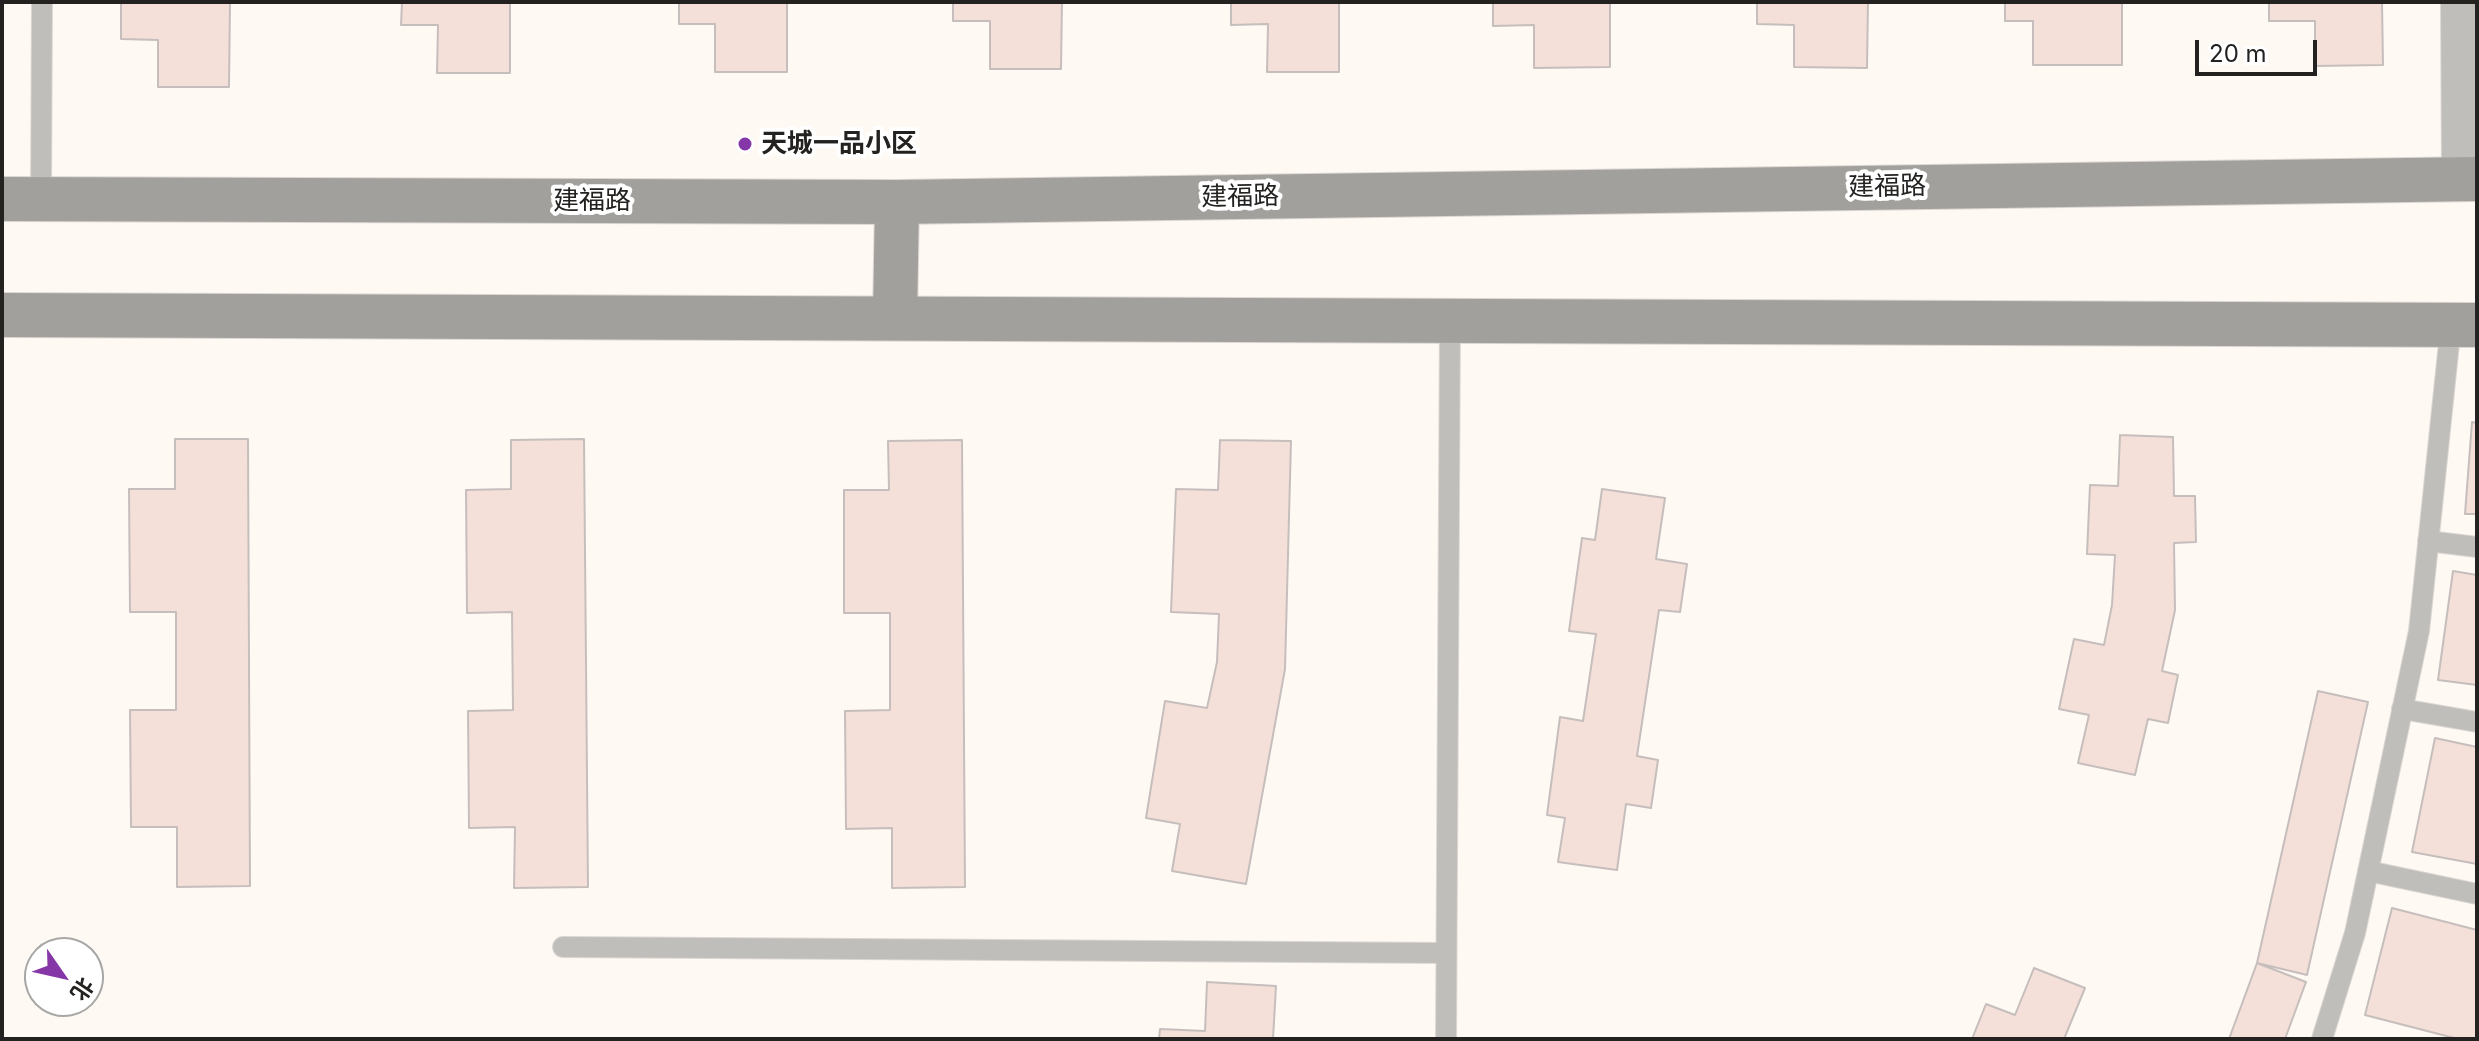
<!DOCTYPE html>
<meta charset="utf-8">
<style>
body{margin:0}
#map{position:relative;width:2479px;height:1041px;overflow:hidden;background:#fff9f4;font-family:Inter,"Noto Sans SC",sans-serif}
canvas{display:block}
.frame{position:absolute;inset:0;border:4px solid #242220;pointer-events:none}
.north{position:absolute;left:24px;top:937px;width:80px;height:80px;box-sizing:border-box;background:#fff;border:2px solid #a7a7a6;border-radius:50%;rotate:124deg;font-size:22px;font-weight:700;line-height:32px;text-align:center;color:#242220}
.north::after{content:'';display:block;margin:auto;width:28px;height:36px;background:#8637a7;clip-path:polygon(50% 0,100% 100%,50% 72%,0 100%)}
.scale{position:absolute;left:2195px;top:40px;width:122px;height:36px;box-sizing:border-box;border:4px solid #242220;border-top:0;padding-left:10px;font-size:24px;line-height:28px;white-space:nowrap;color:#242220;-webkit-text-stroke:6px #fff;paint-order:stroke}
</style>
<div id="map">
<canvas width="2479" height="1041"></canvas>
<div class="frame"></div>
<div class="north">北</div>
<div class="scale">20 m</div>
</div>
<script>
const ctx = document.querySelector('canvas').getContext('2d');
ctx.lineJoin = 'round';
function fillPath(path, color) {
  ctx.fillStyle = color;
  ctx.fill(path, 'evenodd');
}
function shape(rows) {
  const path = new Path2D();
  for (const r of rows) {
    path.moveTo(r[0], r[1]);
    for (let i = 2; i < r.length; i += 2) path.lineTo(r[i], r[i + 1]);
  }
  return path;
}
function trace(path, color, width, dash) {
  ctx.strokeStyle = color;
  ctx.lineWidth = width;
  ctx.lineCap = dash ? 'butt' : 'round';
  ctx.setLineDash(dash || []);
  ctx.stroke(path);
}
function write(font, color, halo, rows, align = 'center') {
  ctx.font = font + ' Inter,"Noto Sans SC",sans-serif';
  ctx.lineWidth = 8;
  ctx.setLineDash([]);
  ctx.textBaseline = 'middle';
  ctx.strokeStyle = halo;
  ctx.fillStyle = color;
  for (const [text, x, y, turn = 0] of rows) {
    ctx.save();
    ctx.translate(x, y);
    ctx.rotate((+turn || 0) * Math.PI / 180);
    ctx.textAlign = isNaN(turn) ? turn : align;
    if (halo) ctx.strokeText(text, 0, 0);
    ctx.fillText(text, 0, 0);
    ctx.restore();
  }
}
const building = shape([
 [121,2,230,2,229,87,158,87,158,40,121,39,121,2],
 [402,2,510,2,510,73,437,73,438,25,401,25,402,2],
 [679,2,787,2,787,72,715,72,715,24,679,24,679,2],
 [953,2,1062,2,1061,69,990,69,990,21,953,21,953,2],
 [1231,2,1339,2,1339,72,1267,72,1268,24,1231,25,1231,2],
 [1493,2,1610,2,1610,67,1534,68,1534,25,1493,26,1493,2],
 [1757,2,1868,2,1867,68,1794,67,1794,25,1757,24,1757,2],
 [2005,2,2122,2,2122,65,2033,65,2033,21,2005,21,2005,2],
 [2269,2,2382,2,2383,65,2315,66,2315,21,2269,21,2269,2],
 [2472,422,2477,423,2477,514,2465,514,2472,422],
 [2120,435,2173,437,2174,496,2195,496,2196,542,2174,543,2175,610,2162,671,2178,675,2168,723,2148,719,2135,775,2078,763,2089,715,2059,709,2074,639,2104,645,2112,605,2115,555,2087,554,2090,485,2118,486,2120,435],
 [175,439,248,439,250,886,177,887,177,827,131,827,130,710,176,710,176,612,130,612,129,489,175,489,175,439],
 [584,439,588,887,514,888,515,827,469,828,468,711,513,710,512,612,467,613,466,490,511,489,511,440,584,439],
 [962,440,965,887,892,888,892,828,846,829,845,711,890,710,890,613,844,613,844,490,889,490,888,441,962,440],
 [1220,440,1291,441,1285,669,1246,884,1172,871,1180,824,1146,818,1165,701,1207,708,1217,662,1219,614,1171,612,1176,489,1218,490,1220,440],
 [1602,489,1665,498,1656,559,1687,564,1680,612,1659,610,1637,756,1658,760,1651,808,1626,804,1617,870,1558,862,1565,818,1547,815,1560,717,1583,721,1596,634,1569,631,1582,538,1595,540,1602,489],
 [2453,571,2477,575,2477,685,2438,680,2453,571],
 [2318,691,2368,702,2307,975,2257,963,2318,691],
 [2435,738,2477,747,2477,864,2412,852,2435,738],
 [2392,908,2477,930,2477,1039,2458,1039,2365,1015,2392,908],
 [2257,963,2306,982,2285,1039,2229,1039,2257,963],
 [2034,968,2085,988,2064,1039,1972,1039,1986,1004,2015,1015,2034,968],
 [1207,982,1276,986,1273,1039,1159,1039,1160,1029,1205,1031,1207,982]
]);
fillPath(building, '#f4e0d9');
trace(building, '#c6bebc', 2);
const lane = shape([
 [41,199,42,2],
 [2428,541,2477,547],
 [2402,709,2477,722],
 [2368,871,2477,894],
 [563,947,1446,953],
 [1446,1039,1450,320],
 [2322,1039,2355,933,2419,631,2451,324]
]);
const street = shape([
 [2461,2,2462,178]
]);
const secondary = shape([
 [2,199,897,202,2477,179],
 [2,315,2477,325],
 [895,318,897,202]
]);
trace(lane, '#dcd7d2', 22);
trace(street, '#dcd7d2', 42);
trace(secondary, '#dcd7d2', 46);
trace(lane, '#bfbebb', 20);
trace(street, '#bfbebb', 40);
trace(secondary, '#a2a09c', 44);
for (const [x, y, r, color] of [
 [745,144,8,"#8637a7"]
]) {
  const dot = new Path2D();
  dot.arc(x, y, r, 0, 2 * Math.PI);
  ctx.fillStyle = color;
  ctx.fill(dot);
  trace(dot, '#fff', 3);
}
write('bold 26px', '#242220', '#fff', [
 ["天城一品小区",761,144]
], 'left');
write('26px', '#242220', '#fff', [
 ["建福路",1887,187,-1],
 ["建福路",1240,197,-1],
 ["建福路",592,201]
]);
</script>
